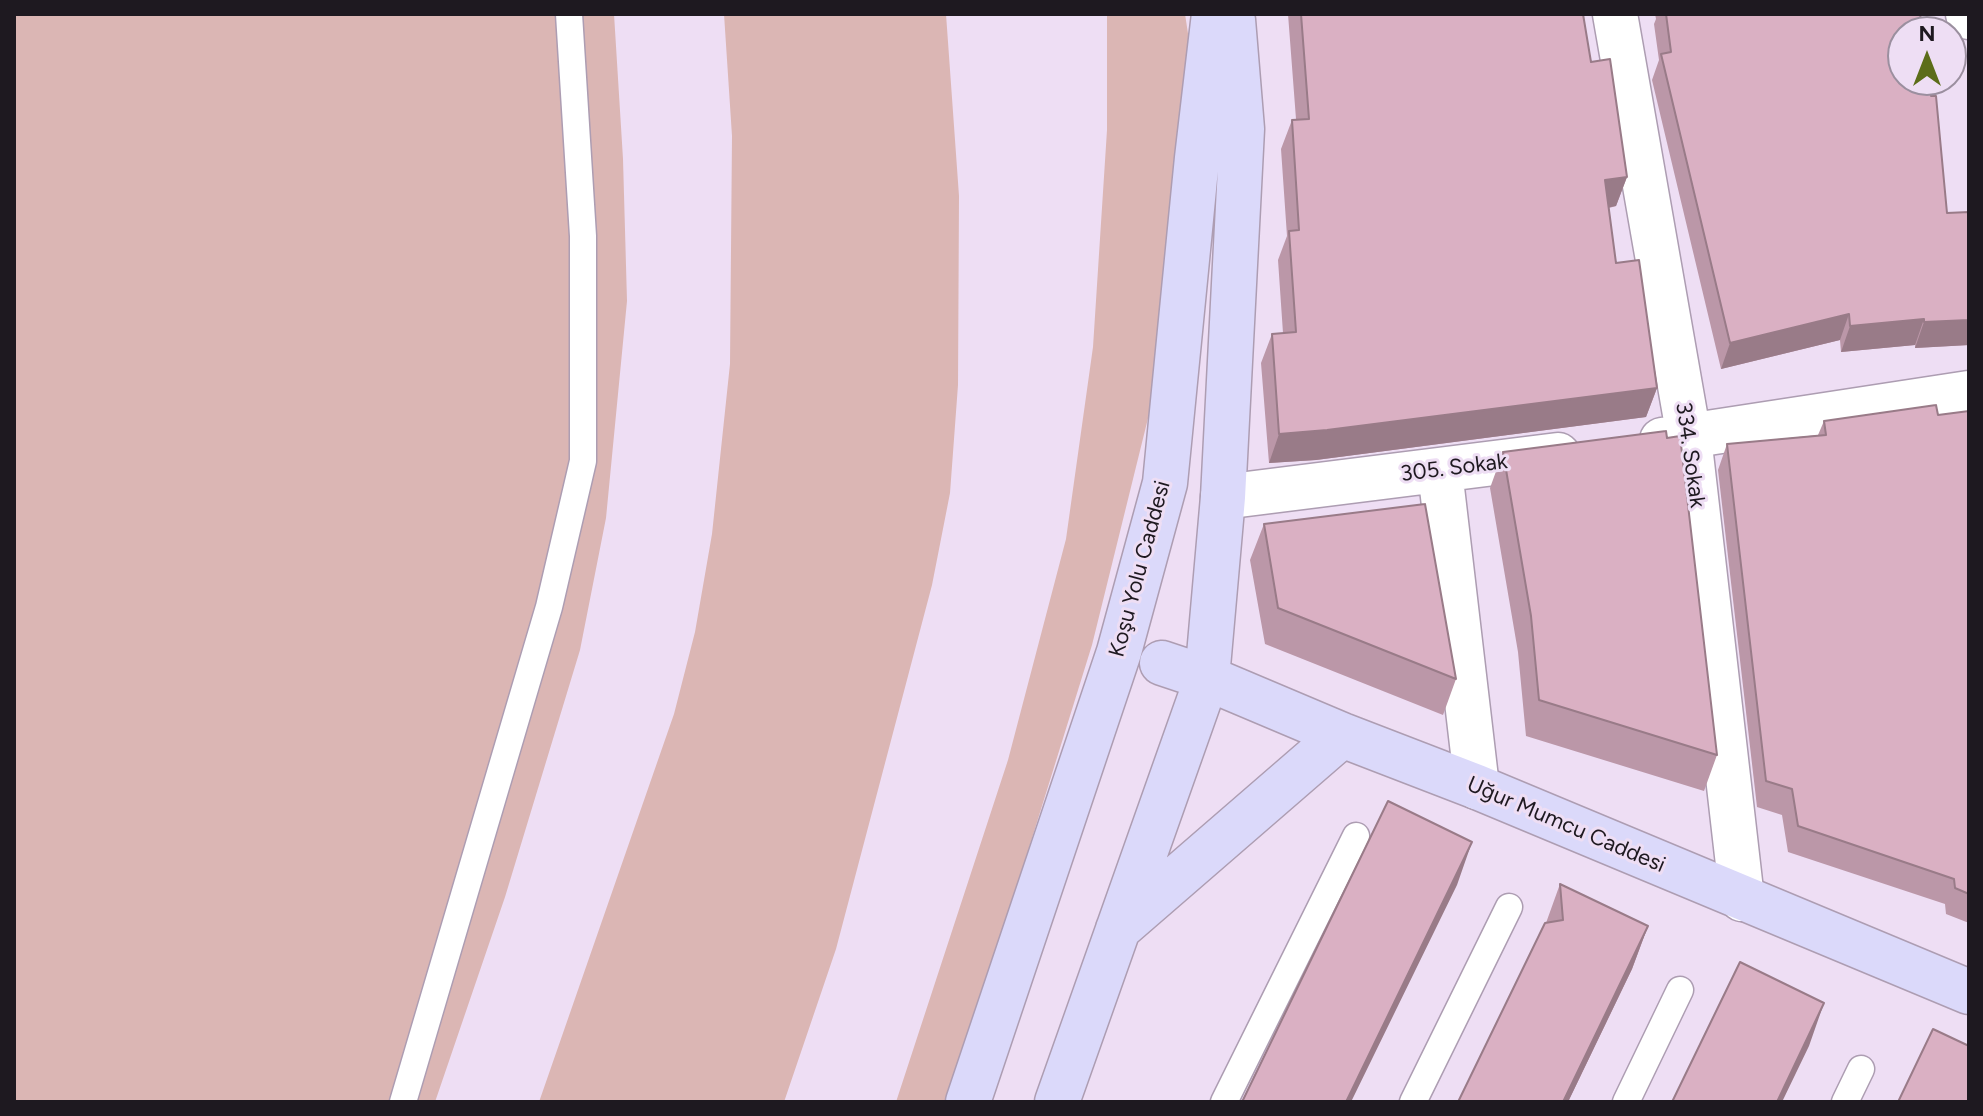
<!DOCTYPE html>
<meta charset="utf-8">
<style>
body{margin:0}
#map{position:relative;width:1983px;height:1116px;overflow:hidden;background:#eedef4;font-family:Figtree,sans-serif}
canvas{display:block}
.frame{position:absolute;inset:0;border:16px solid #1e1920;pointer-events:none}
.north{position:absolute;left:1887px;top:16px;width:80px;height:80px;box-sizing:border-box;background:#eedef4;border:2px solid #9b8f9f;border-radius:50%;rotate:0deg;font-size:22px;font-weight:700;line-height:32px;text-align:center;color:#1e1920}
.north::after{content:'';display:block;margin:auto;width:28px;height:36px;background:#5c6d19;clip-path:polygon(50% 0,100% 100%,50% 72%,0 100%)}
</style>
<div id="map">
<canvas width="1983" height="1116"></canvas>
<div class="frame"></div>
<div class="north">N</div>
</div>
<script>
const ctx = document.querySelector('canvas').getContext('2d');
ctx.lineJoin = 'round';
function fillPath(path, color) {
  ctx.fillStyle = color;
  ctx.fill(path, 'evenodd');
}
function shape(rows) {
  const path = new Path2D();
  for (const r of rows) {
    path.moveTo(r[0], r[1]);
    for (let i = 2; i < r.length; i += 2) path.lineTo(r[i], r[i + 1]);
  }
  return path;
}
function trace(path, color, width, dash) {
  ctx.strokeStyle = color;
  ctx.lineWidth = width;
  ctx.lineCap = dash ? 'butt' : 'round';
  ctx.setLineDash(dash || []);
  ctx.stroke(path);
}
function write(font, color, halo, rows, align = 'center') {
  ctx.font = font + ' Figtree,sans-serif';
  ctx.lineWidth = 6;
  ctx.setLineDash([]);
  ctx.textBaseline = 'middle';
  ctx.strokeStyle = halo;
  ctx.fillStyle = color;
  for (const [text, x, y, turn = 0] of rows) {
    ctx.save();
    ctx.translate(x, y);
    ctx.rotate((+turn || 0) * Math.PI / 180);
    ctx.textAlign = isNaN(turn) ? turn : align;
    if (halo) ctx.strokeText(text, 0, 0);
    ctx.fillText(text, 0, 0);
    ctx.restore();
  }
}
fillPath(shape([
 [14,14,614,14,623,159,627,301,606,518,580,650,505,897,435,1102,14,1102],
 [724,14,946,14,959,196,958,385,950,493,932,585,836,949,784,1102,539,1102,674,714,695,632,712,534,730,364,732,136],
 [1107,14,1185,14,1193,66,1154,394,1092,645,950,1102,896,1102,1008,760,1066,539,1093,347,1107,130]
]), '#dbb6b4');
const lane = shape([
 [403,1102,549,607,583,461,583,236,569,14],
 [1224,1102,1356,836],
 [1413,1102,1509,907],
 [1626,1102,1680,990],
 [1845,1102,1861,1069]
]);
const street = shape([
 [1615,14,1689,437,1742,899],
 [1968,14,1969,17],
 [1662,440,1969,393],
 [1440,471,1477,787],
 [1223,497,1558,455]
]);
const secondary = shape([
 [1162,663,1207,678,1342,735,1477,787,1969,992],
 [1118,929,1342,735],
 [968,1102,1119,652,1165,483,1197,158,1214,14],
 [1057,1102,1207,678,1223,497,1242,129,1233,20]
]);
trace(lane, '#ad9db2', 29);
trace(street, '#ad9db2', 47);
trace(secondary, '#ad9db2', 47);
trace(lane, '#fff', 26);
trace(street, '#fff', 44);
trace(secondary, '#dbd9fa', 44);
fillPath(shape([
 [1288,14,1583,14,1591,62,1627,177,1616,206,1609,208,1616,263,1657,388,1646,417,1316,460,1269,463,1261,363,1272,334,1283,333,1278,260,1287,236,1281,149,1292,120,1296,119],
 [1655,14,1920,14,1947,213,1969,212,1969,345,1915,348,1915,345,1841,352,1840,340,1721,369,1652,80,1659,60,1654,24,1656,19],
 [1969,411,1969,923,1946,914,1945,904,1788,852,1782,815,1757,807,1718,470,1727,444,1818,435,1824,421,1938,415],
 [1667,438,1717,755,1704,791,1526,736,1518,652,1490,488,1503,452],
 [1264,524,1456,679,1443,715,1265,644,1250,560],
 [1560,884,1648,926,1632,969,1568,1102,1458,1102,1546,923]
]), '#bb97a8');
fillPath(shape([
 [1627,177,1616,206,1595,210,1605,180],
 [1849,314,1840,340,1721,369,1730,343],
 [1924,319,1915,345,1841,352,1850,326],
 [1969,320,1969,345,1915,348,1924,322],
 [1657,388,1646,417,1316,460,1269,463,1279,434],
 [1472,842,1457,885,1351,1102,1346,1102],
 [1648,926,1632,969,1568,1102,1563,1102],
 [1824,1003,1809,1046,1782,1102,1777,1102]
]), '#997b88');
const building = shape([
 [1301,14,1583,14,1591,62,1610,59,1627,177,1605,180,1616,263,1639,260,1657,388,1327,430,1279,434,1272,334,1296,332,1289,231,1299,230,1292,120,1309,119,1301,14],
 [1666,14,1920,14,1923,32,1903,32,1903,80,1929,80,1931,96,1936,96,1947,213,1969,212,1969,320,1924,322,1924,319,1850,326,1849,314,1730,343,1661,54,1671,52,1666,14],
 [1936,405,1938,415,1969,411,1969,894,1955,888,1954,879,1798,826,1792,789,1766,781,1727,444,1826,435,1824,421,1936,405],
 [1666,431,1667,438,1680,436,1717,755,1539,700,1531,616,1503,452,1666,431],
 [1425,504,1456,679,1278,608,1264,524,1425,504],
 [1388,801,1472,842,1346,1102,1242,1102,1388,801],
 [1560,884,1648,926,1563,1102,1458,1102,1545,923,1563,920,1560,884],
 [1740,962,1824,1003,1777,1102,1672,1102,1740,962],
 [1933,1029,1969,1046,1969,1102,1898,1102,1933,1029]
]);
fillPath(building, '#dab0c3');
trace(building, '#997b88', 2);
write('22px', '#1e1920', '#eedef4', [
 ["334. Sokak",1690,455,82],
 ["305. Sokak",1454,468,-7],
 ["Koşu Yolu Caddesi",1140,569,-75],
 ["Uğur Mumcu Caddesi",1566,825,23]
]);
</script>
